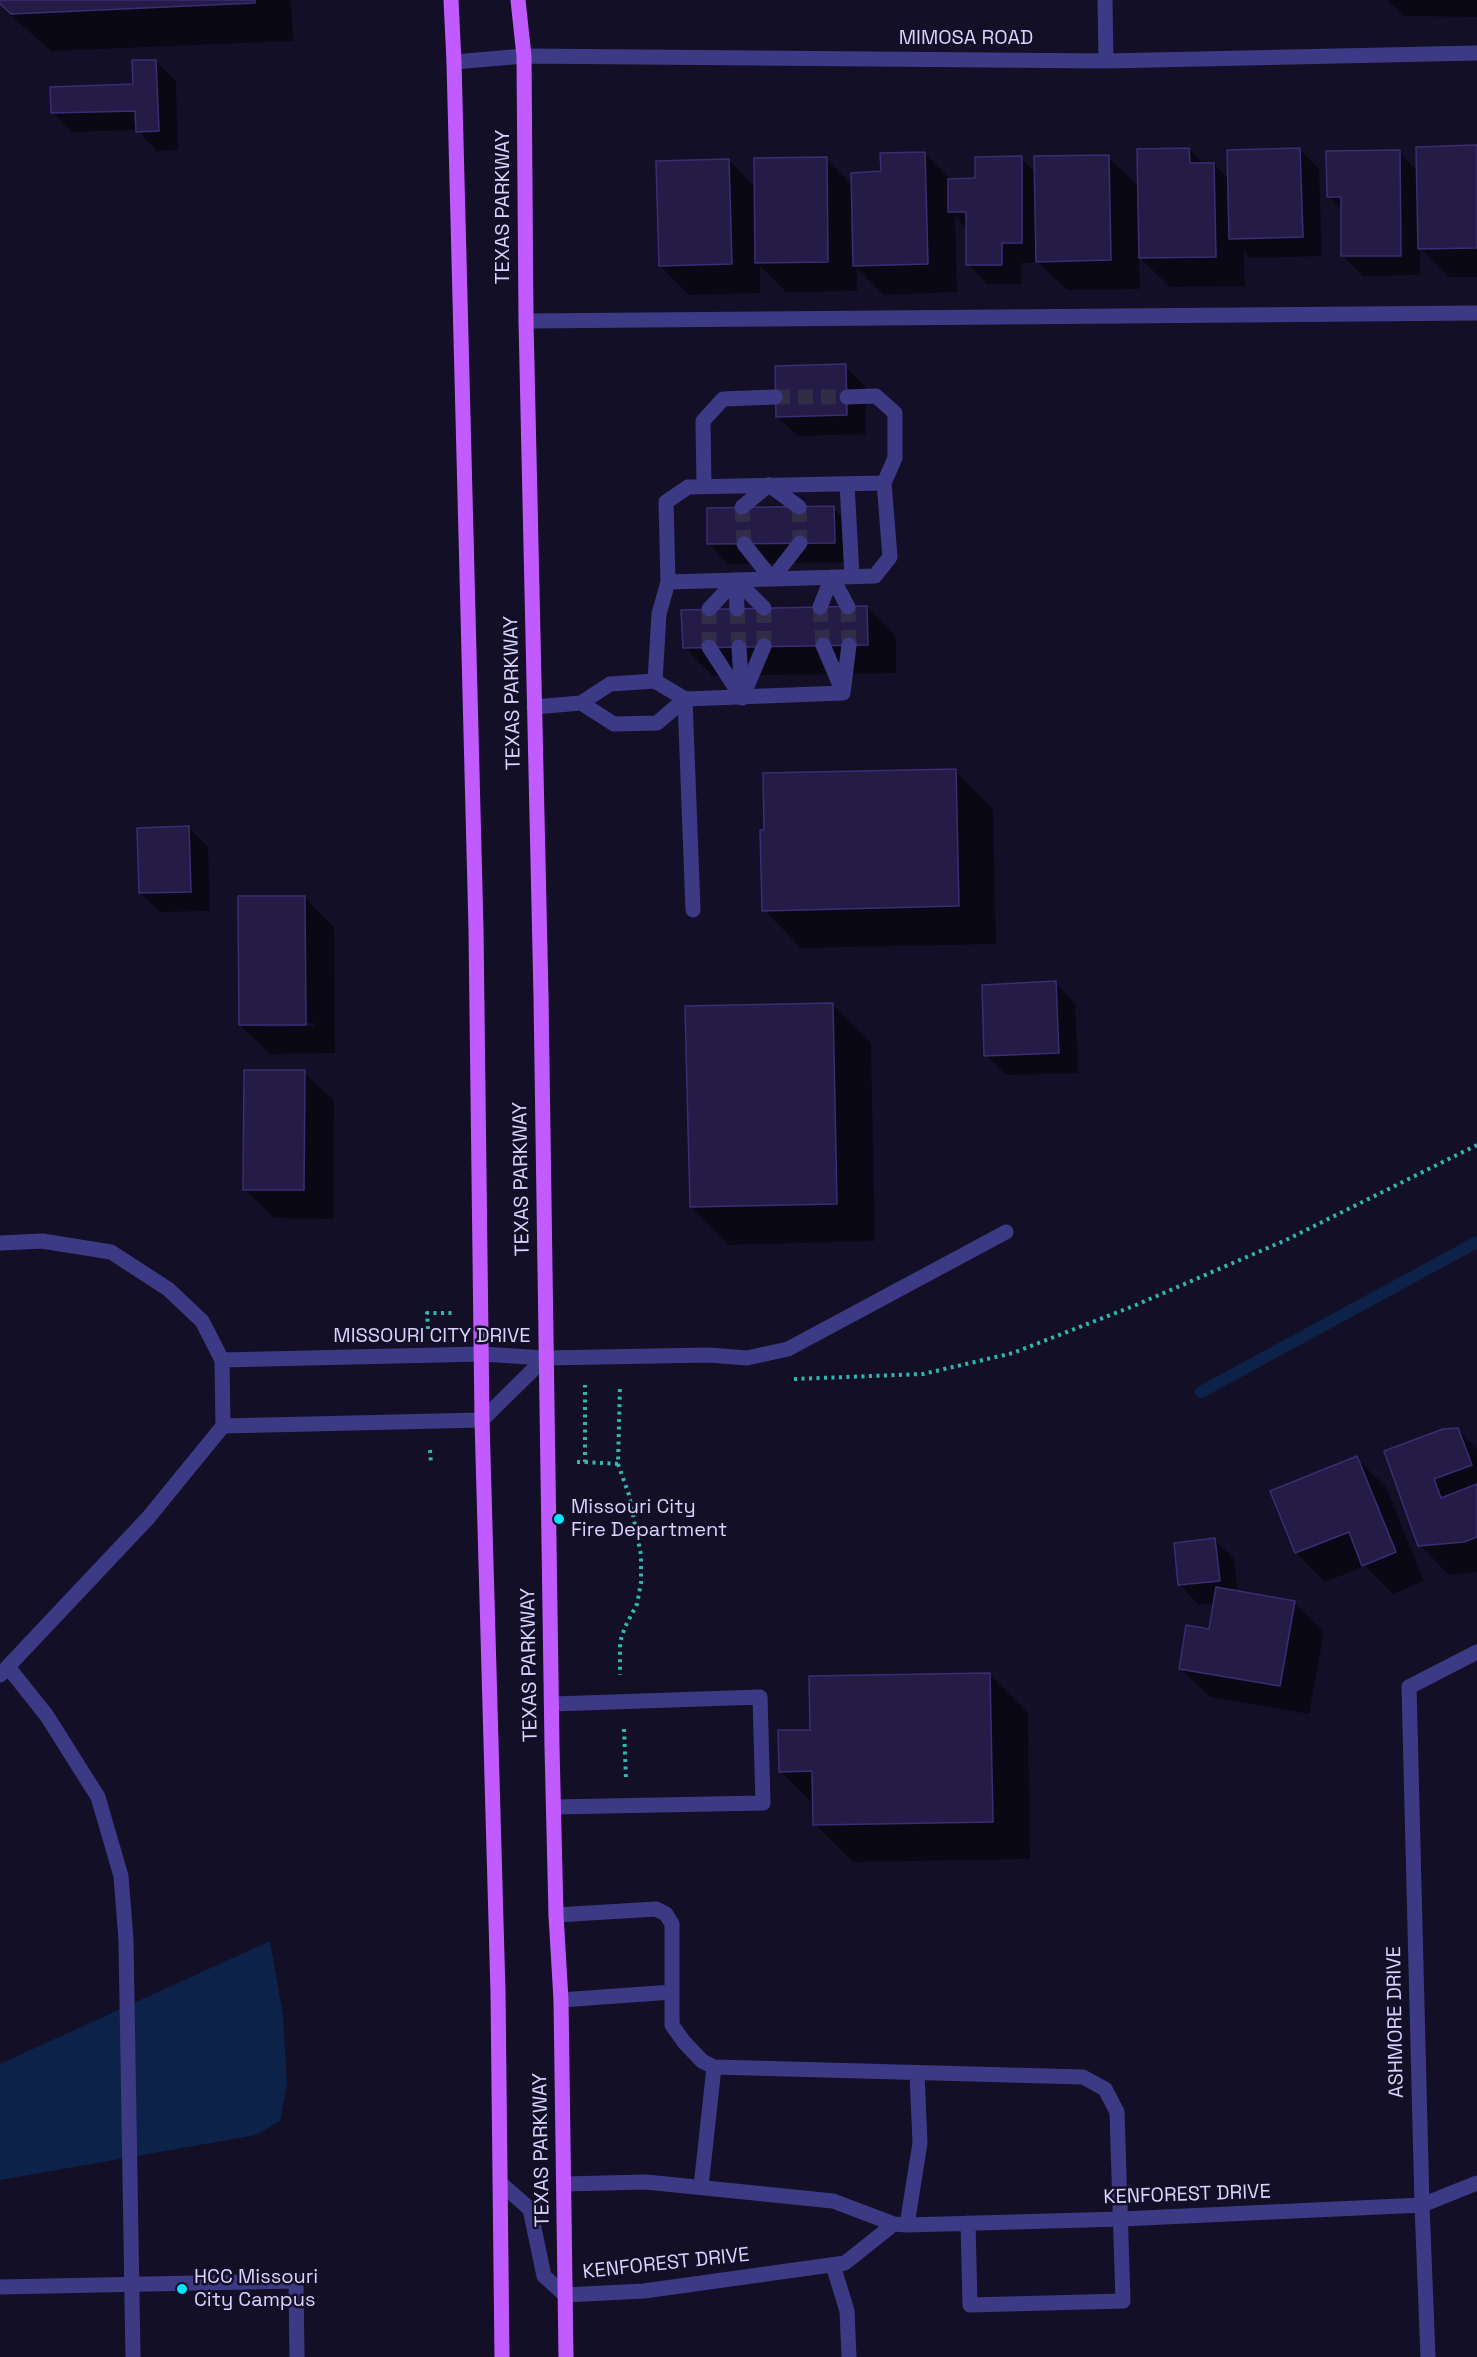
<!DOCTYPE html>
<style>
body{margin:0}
canvas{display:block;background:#130f26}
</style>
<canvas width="1477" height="2357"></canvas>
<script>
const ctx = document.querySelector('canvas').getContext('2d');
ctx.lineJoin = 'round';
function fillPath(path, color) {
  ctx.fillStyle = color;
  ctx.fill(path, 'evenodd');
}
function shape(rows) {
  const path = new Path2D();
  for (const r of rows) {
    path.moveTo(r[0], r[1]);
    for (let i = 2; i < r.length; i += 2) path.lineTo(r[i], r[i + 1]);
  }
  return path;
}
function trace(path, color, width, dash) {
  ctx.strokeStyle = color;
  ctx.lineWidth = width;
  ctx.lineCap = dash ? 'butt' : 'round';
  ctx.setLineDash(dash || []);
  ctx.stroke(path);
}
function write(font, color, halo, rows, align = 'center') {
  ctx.font = font + ' "Space Grotesk",sans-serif';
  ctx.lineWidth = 5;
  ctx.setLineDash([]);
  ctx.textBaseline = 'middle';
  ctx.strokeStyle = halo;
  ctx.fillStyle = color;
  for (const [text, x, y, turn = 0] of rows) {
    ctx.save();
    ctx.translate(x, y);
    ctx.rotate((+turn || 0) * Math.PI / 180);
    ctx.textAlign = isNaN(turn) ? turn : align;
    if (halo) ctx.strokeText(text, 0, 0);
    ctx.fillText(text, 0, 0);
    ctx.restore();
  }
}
fillPath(shape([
 [270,1941,283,2015,287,2084,280,2121,256,2135,0,2180,0,2064]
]), '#0c2248');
fillPath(shape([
 [0,0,291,0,293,41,51,51,0,6],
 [1387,0,1477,0,1477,17,1404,16],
 [156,61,176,81,178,150,157,151,137,130,72,132,52,112,135,86],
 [1477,147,1477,277,1449,277,1420,248,1420,275,1363,276,1343,256,1342,210,1328,196,1399,152,1418,171],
 [1189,149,1204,164,1214,164,1229,180,1299,149,1319,169,1322,256,1250,258,1244,252,1245,286,1170,287,1139,257,1140,289,1067,290,1039,263,1021,263,1021,284,987,284,968,264,967,229,955,216,957,292,884,295,857,268,857,291,786,292,760,266,760,293,689,295,660,266,729,160,756,188,826,159,852,185,924,153,951,180,976,179,1021,158,1035,172,1108,157,1139,187],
 [845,366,865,386,866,434,797,436,777,416],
 [833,508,853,528,854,562,728,564,709,544],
 [867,607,896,637,896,673,713,676,684,647],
 [955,771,993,809,996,944,801,948,764,910],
 [188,827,208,847,210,911,160,912,140,893],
 [305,898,334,927,335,1053,270,1054,240,1025],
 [314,1023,314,1026,267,1027,267,1024],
 [1055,983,1075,1003,1078,1073,1006,1075,986,1055],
 [833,1005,871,1043,875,1241,729,1245,691,1207],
 [304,1072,334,1101,333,1219,274,1218,244,1189],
 [1457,1429,1477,1449,1477,1572,1449,1575,1420,1545,1386,1452],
 [1356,1458,1386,1487,1424,1581,1393,1594,1365,1566,1325,1582,1296,1553,1272,1492],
 [1214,1539,1234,1559,1238,1593,1294,1603,1324,1632,1309,1714,1210,1697,1180,1668,1210,1631,1215,1603,1199,1605,1180,1585],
 [990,1675,1028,1713,1030,1859,853,1862,815,1824,815,1806,780,1771,812,1732]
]), '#0007');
trace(shape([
 [1201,1392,1477,1242]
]), '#0c2248', 12);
const building = shape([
 [0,0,255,0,255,3,11,14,0,4,0,0],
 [132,60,156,60,159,131,136,132,135,111,51,113,50,87,133,84,132,60],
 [1477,145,1477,248,1418,249,1416,147,1477,145],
 [1189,148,1190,163,1214,163,1216,257,1139,258,1137,149,1189,148],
 [1300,148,1303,237,1229,239,1227,150,1300,148],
 [1400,150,1401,256,1341,256,1341,197,1327,197,1326,151,1400,150],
 [925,152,928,264,853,266,851,173,881,171,880,153,925,152],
 [1109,155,1111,260,1036,262,1034,156,1109,155],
 [1022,156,1022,243,1002,243,1002,265,966,265,966,212,948,212,948,179,975,178,975,157,1022,156],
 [827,157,828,262,755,263,754,158,827,157],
 [729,159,732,264,659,266,656,161,729,159],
 [846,364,847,415,776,417,775,366,846,364],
 [834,506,835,543,707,544,707,508,834,506],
 [867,606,868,645,683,648,681,610,867,606],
 [956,769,959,906,762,911,760,830,764,830,763,773,956,769],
 [189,826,191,892,139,893,137,828,189,826],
 [238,896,305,896,306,1025,239,1025,238,896],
 [1056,981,1059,1053,984,1056,982,985,1056,981],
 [833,1003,837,1204,690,1207,685,1006,833,1003],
 [244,1070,305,1070,304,1190,243,1190,244,1070],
 [1458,1428,1472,1465,1434,1479,1441,1498,1477,1484,1477,1537,1464,1542,1418,1546,1384,1451,1443,1429,1458,1428],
 [1357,1456,1396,1552,1362,1566,1349,1532,1295,1553,1270,1491,1357,1456],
 [1215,1538,1220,1581,1178,1585,1174,1543,1215,1538],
 [1216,1587,1295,1601,1280,1686,1179,1669,1186,1625,1209,1629,1216,1587],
 [990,1673,993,1822,813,1825,812,1771,779,1772,778,1730,810,1730,809,1676,990,1673]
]);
fillPath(building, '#241b47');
trace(building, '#3b2d73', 1.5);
trace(shape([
 [775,397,847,397],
 [742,507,744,544],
 [799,507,800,543],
 [820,607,823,645],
 [848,607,849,645],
 [709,609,709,647],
 [737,609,739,647],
 [764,646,764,608]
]), '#312d47', 15, [15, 8]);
trace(shape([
 [428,1329,427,1313,452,1313],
 [794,1379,923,1374,1013,1353,1136,1305,1286,1240,1477,1145],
 [430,1450,431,1464],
 [577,1462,585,1462,585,1385],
 [585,1462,618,1464,620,1385],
 [618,1464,629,1495,641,1555,641,1583,637,1604,625,1627,620,1642,620,1675],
 [624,1729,626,1779]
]), '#2fb8b0', 4, [3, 4.5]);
trace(shape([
 [1105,0,1106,61],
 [454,62,524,56,1106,61,1477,53],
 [526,321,1477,313],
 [847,397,876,396,895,413,895,458,884,483],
 [847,484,852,576],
 [704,486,703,421,723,399,775,397],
 [742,507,769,485,799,507],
 [744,544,772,579,800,543],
 [736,580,737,609],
 [820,607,832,577,848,607],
 [709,609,736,580,764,608],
 [823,645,843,692],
 [709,647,742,698],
 [739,647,742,698,764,646],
 [655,681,659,614,668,582,666,502,688,487,884,483,890,557,875,576,668,582],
 [534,707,581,703,610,684,655,681,685,699,657,723,614,724,581,703],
 [693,910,685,699,843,693,849,645],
 [0,1243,42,1241,111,1252,168,1289,202,1321,222,1360,223,1426,148,1518,0,1675],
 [222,1360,482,1354,545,1358,709,1355,747,1358,788,1349,1006,1232],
 [223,1426,482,1420,545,1358],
 [8,1667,47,1716,98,1797,121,1876,126,1940,133,2357],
 [553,1704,760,1697,763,1803,554,1807],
 [556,1915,656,1909,666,1914,672,1924,672,2025,684,2042,702,2061,714,2067,1083,2077,1105,2089,1117,2112,1123,2301,970,2305,968,2223],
 [561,2000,672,1992],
 [500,2183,530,2209,544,2276,565,2295,644,2291,845,2263,894,2224],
 [564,2184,646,2182,833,2201,894,2224,907,2225,1121,2219,1422,2205,1477,2183],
 [701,2187,714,2067],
 [907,2225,920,2143,917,2073],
 [833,2265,847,2311,849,2357],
 [0,2287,296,2281,297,2357],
 [1428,2357,1422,2205,1409,1687,1477,1652]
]), '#3d3a85', 15);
trace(shape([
 [451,0,454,62,476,929,482,1420,498,1993,502,2357],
 [518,0,524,56,526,321,541,996,552,1747,556,1915,561,2000,566,2357]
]), '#c25bff', 15);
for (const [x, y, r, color] of [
 [559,1519,6,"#00e5ff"],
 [182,2289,6,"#00e5ff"]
]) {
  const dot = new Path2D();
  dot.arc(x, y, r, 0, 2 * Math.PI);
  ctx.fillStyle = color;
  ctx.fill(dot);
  trace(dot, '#130f26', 2);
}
write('20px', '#d9d4ff', '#130f26', [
 ["MIMOSA ROAD",966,39],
 ["TEXAS PARKWAY",504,207,-90],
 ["TEXAS PARKWAY",513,693,-91],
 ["TEXAS PARKWAY",522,1179,-91],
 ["MISSOURI CITY DRIVE",432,1337],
 ["TEXAS PARKWAY",530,1665,-91],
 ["ASHMORE DRIVE",1396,2022,-91],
 ["TEXAS PARKWAY",542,2150,-91],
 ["KENFOREST DRIVE",1187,2195,-2],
 ["KENFOREST DRIVE",666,2264,-6]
]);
write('20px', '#d9d4ff', '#130f26', [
 ["Missouri City",571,1508],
 ["Fire Department",571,1531],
 ["HCC Missouri",194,2278],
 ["City Campus",194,2301]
], 'left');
</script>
